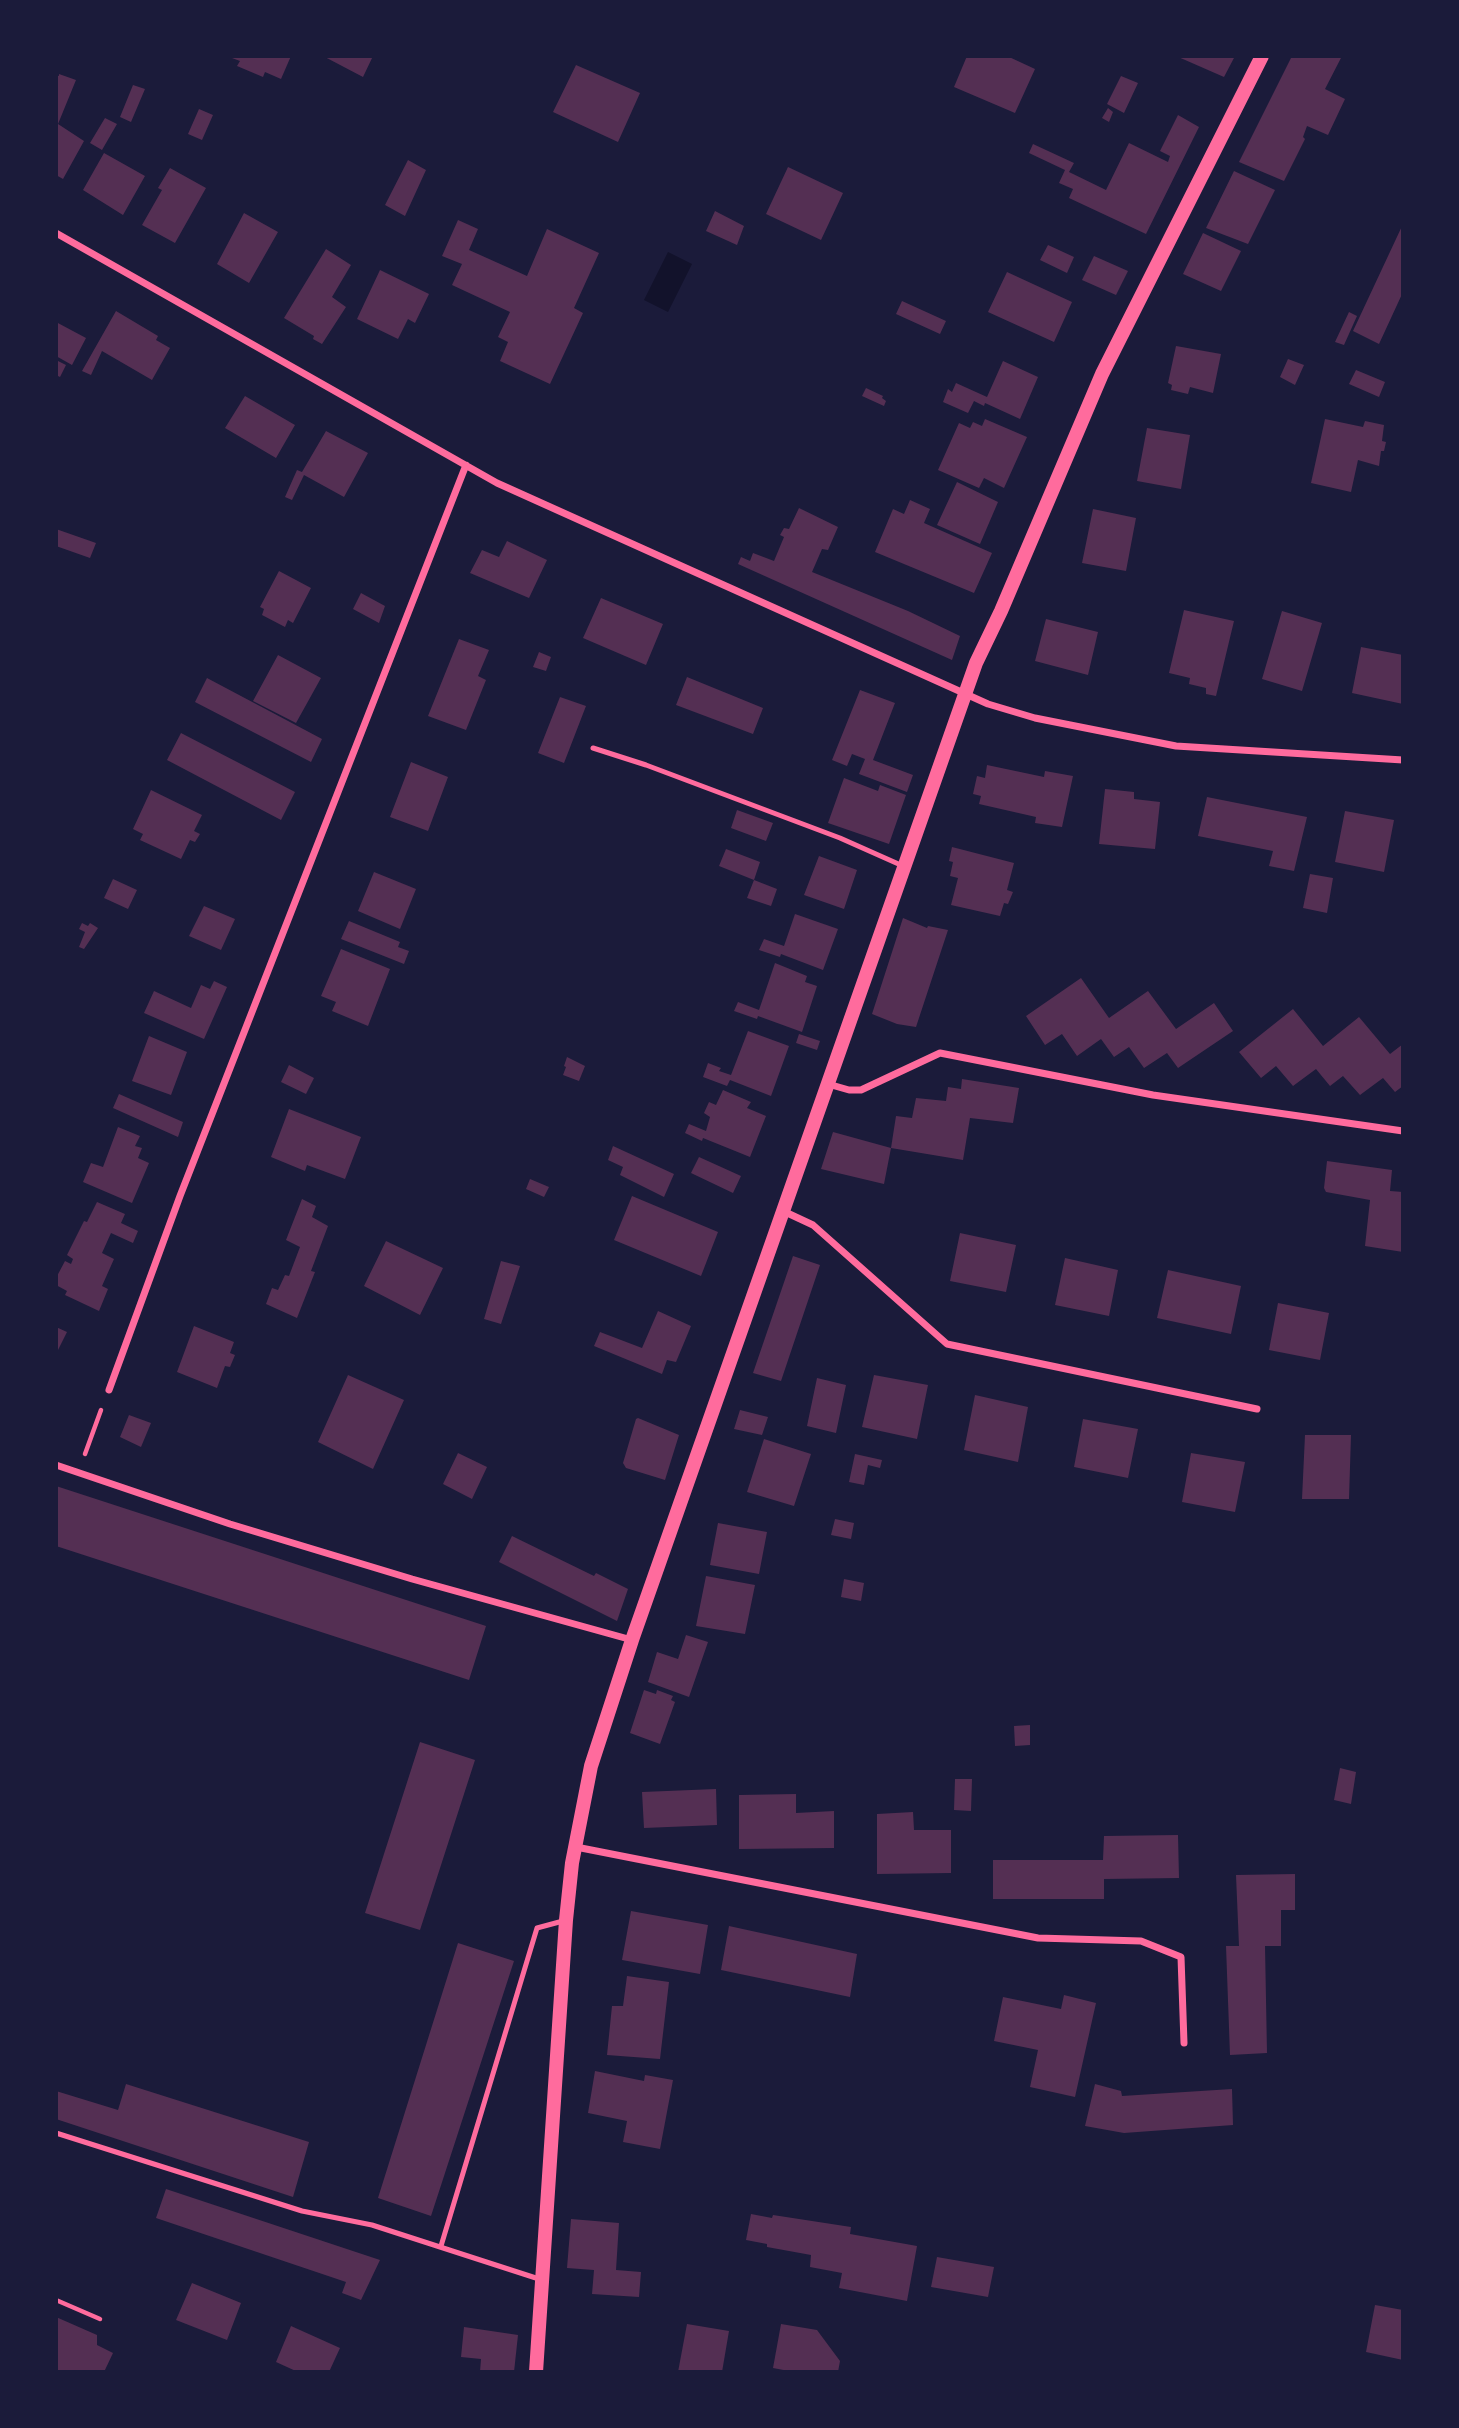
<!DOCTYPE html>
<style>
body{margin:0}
#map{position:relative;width:1459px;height:2428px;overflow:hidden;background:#1b1b3a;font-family:Signika,sans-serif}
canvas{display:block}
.frame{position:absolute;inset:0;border:58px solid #1b1b3a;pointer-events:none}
</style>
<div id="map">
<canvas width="1459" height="2428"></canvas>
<div class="frame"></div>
</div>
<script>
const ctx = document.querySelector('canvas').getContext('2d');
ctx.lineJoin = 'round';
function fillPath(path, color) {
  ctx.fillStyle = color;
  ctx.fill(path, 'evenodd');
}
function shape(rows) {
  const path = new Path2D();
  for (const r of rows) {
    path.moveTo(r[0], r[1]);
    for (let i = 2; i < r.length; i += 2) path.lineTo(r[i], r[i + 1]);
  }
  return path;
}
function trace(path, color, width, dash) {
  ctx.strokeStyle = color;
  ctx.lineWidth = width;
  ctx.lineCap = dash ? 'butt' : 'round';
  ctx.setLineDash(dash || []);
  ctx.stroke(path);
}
fillPath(shape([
 [668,252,692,264,668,312,644,300]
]), '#12122b');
fillPath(shape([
 [233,56,291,56,281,79,265,72,263,77,237,66,240,61,232,58],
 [323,56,373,56,363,77],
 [967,56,1007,56,1035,69,1015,113,954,87],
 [1176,56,1235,56,1224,77],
 [1292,56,1342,56,1325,89,1345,99,1328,135,1307,126,1303,137,1305,139,1284,181,1239,162],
 [576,65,640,93,618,142,553,112],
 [59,74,76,80,58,124,84,141,63,179,56,175,56,75,59,76],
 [1121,76,1138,83,1124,113,1107,104],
 [133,85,145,89,131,122,120,117],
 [1108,108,1113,112,1109,122,1102,118],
 [199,109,213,115,202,140,188,134],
 [1178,115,1199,127,1146,234,1069,198,1073,189,1059,183,1065,170,1029,153,1033,144,1074,163,1069,172,1106,190,1129,143,1168,162,1170,156,1160,151],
 [105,118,117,124,102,150,90,143],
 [104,153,145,176,123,215,83,190],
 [408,160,426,170,405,216,385,205],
 [788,167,843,193,821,240,766,214],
 [170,168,206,188,175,243,142,225,162,190,158,188],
 [1234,171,1275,190,1248,244,1206,228],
 [715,211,744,226,737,245,706,231],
 [244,213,278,232,249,283,217,264],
 [458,220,478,229,469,250,527,276,547,229,599,253,574,308,583,313,550,384,500,361,508,342,498,337,510,312,452,285,462,264,442,256],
 [1403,224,1403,292,1379,344,1353,331],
 [1203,233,1241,251,1221,291,1183,274],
 [1048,245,1074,257,1067,273,1040,260],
 [326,249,351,265,332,297,346,307,322,344,313,339,314,336,284,318],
 [1094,256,1128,271,1116,295,1082,280],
 [380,270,429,294,415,323,408,319,398,339,357,319],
 [1007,272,1072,302,1054,342,988,312],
 [902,301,946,321,940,334,896,314],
 [116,311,158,336,156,340,170,348,152,380,102,351,91,375,82,371],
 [1349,312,1357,316,1344,345,1335,342],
 [56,322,86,338,72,365,56,356],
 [1176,346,1221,354,1213,393,1190,387,1188,394,1171,390,1172,385,1168,383],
 [1288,359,1304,365,1295,385,1280,377],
 [56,360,66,365,60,377,56,375],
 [1003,361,1038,377,1020,419,985,403,984,406,974,401,968,413,943,402,948,389,952,392,956,383,987,397],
 [1356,370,1385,382,1379,397,1349,384],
 [866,388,883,396,882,398,886,401,884,406,862,396],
 [245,396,295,425,276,458,225,428],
 [985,419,1027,437,1004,488,984,478,979,488,938,470,959,423,970,428,973,422,982,426],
 [1325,419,1363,427,1365,421,1384,425,1382,441,1386,442,1384,451,1381,451,1379,466,1358,460,1351,492,1311,483],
 [1147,428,1190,435,1181,489,1137,481],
 [326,431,368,453,344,497,304,475,292,500,285,497,297,470,302,472],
 [957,482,998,502,980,544,937,525],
 [910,500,930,509,924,523,992,553,974,593,875,552,893,509,904,514],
 [799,508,838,527,828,550,822,549,812,572,908,611,960,636,952,660,738,564,741,557,750,561,753,553,774,561,784,537,780,535,784,528,789,529],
 [1093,509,1136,518,1126,571,1082,563],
 [56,529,96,543,90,558,56,546],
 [507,541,547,560,529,598,470,573,482,550,499,557],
 [279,571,311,588,293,623,288,620,285,627,262,615,264,609,260,607],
 [361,593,385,606,379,623,353,609],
 [601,598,663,624,646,665,583,638],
 [1184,610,1234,621,1216,696,1206,694,1206,688,1189,684,1190,678,1169,673],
 [1282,611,1322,623,1302,691,1262,679],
 [1046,619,1098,632,1088,675,1035,661],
 [459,639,489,650,478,676,486,680,466,730,428,716],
 [1361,647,1403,655,1403,704,1352,693],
 [539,652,551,657,546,671,533,667],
 [278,655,321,678,296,723,253,701],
 [687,677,763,708,753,734,676,705],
 [207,678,322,739,311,762,195,702],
 [860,690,895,703,873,760,913,775,907,792,859,774,865,759,852,754,847,766,832,760],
 [560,697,586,706,564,763,538,753],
 [181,733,295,792,281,820,167,760],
 [411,762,448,777,428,831,390,817],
 [987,765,1044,777,1045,771,1073,776,1062,827,1035,823,1036,817,979,804,981,796,973,794,977,776,985,778],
 [844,778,878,791,880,785,906,795,889,844,828,823],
 [1105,789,1134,792,1134,799,1160,802,1155,849,1099,844],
 [151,790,202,815,194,831,200,834,195,842,190,840,181,859,140,840,143,834,133,829],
 [1207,797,1307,817,1294,871,1269,866,1273,851,1198,836],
 [737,810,773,823,766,841,731,828],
 [1345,811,1394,820,1384,872,1335,862],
 [952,847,1014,863,1007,890,1013,892,1008,904,1004,903,1000,916,951,905,958,878,950,876,953,862,949,861],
 [726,849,760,862,754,880,719,866],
 [819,856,857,870,844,909,804,895],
 [374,872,416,889,400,929,358,911],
 [1310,874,1333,878,1327,913,1303,908],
 [113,879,137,890,128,909,104,898],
 [754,880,777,889,771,906,747,898],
 [204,906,235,919,221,950,189,936],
 [795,914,838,929,823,970,781,954,780,957,759,950,764,939,784,946],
 [903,918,927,928,928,926,948,930,916,1027,897,1024,872,1014],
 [349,921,400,942,398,947,409,951,404,964,341,939],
 [82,923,88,926,90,923,98,928,84,949,79,947,85,932,79,929],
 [341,949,390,969,368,1026,332,1011,336,1002,321,996],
 [775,963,807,976,805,982,817,986,802,1032,758,1016,757,1019,734,1011,738,1002,759,1010],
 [1081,978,1109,1018,1148,991,1176,1029,1214,1003,1233,1031,1178,1068,1167,1053,1144,1068,1129,1047,1114,1057,1101,1039,1077,1056,1062,1034,1045,1045,1026,1016],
 [214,981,227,987,204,1039,144,1013,154,991,191,1008,201,985,210,989],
 [1293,1009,1323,1046,1359,1017,1390,1054,1403,1044,1403,1086,1395,1092,1383,1078,1360,1095,1343,1076,1330,1086,1316,1069,1293,1086,1276,1066,1261,1078,1239,1052],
 [748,1031,789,1046,771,1096,730,1080,727,1086,703,1077,708,1063,721,1068,719,1071,731,1075],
 [799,1034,820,1041,817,1050,796,1043],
 [149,1036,187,1052,171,1095,132,1081],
 [567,1057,585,1066,579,1081,563,1075,566,1067,564,1066],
 [289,1065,314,1078,306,1094,281,1082],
 [962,1079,1019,1088,1013,1123,970,1118,963,1160,891,1148,896,1116,912,1118,916,1098,946,1101,948,1087,961,1089],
 [723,1090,751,1102,747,1108,766,1116,750,1157,703,1138,702,1141,685,1133,689,1124,706,1131,710,1117,704,1113,709,1102,716,1105],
 [119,1094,183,1122,178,1137,113,1108],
 [289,1109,361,1137,345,1179,307,1165,305,1171,271,1157],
 [118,1127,140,1136,135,1146,142,1148,138,1158,149,1163,132,1203,83,1182,91,1163,103,1167],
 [833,1132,891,1148,884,1184,821,1169],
 [613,1146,674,1174,664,1197,620,1175,623,1167,608,1160],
 [699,1157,741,1176,733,1193,691,1173],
 [1327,1161,1392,1170,1390,1191,1403,1192,1403,1252,1365,1246,1370,1200,1326,1192,1324,1188],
 [530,1179,549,1187,544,1197,526,1189],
 [632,1196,718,1232,701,1276,614,1240],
 [302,1199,316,1206,312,1217,328,1226,311,1271,315,1272,297,1318,266,1304,272,1288,278,1290,285,1275,289,1276,300,1247,286,1240],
 [97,1202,125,1214,121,1223,138,1231,133,1243,111,1233,102,1253,114,1259,102,1286,108,1289,99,1311,65,1295,67,1291,56,1285,56,1278,65,1261,71,1264,73,1259,67,1255,84,1221,87,1222],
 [960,1233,1016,1245,1006,1292,950,1281],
 [386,1241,443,1268,420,1315,364,1286],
 [793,1256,820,1265,781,1381,753,1373],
 [1065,1258,1118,1270,1109,1316,1055,1305],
 [501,1261,520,1266,501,1324,484,1319],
 [1168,1270,1241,1286,1231,1334,1157,1318],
 [1278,1303,1329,1313,1320,1360,1269,1350],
 [658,1311,691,1326,676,1362,667,1360,662,1374,594,1346,600,1332,642,1348],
 [194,1326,234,1342,230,1353,235,1355,230,1367,225,1366,217,1388,177,1372],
 [56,1327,67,1332,56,1354],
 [348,1375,404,1400,373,1469,318,1442],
 [874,1375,928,1385,917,1439,862,1427],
 [817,1378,846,1385,836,1433,807,1426],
 [975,1395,1028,1407,1018,1462,964,1450],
 [740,1410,768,1417,762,1435,734,1429],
 [129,1415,151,1423,141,1447,120,1437],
 [638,1418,679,1435,665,1480,626,1468,623,1463,636,1419],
 [1083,1419,1138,1429,1128,1478,1074,1467],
 [1305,1435,1351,1435,1349,1499,1302,1499],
 [764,1439,811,1454,794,1506,747,1492],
 [458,1453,487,1467,472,1499,443,1484],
 [1191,1453,1245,1462,1235,1512,1182,1502],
 [855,1454,882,1460,880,1468,868,1465,864,1485,849,1482],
 [56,1486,486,1626,469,1680,56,1546],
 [835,1519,854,1523,851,1539,831,1535],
 [718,1523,767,1532,759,1574,710,1565],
 [512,1536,594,1576,596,1573,628,1589,617,1621,499,1562],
 [706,1576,755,1585,745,1634,696,1626],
 [844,1579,864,1583,861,1601,841,1597],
 [686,1635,708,1642,689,1697,648,1682,657,1652,678,1659],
 [644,1690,656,1694,657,1690,673,1696,671,1700,675,1702,660,1744,630,1733],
 [1030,1725,1030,1745,1015,1746,1014,1726],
 [420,1742,475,1760,420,1930,365,1913],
 [1340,1768,1356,1772,1351,1804,1334,1800],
 [955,1779,972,1779,971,1811,954,1810],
 [716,1789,717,1825,644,1828,642,1792],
 [796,1794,796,1813,834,1811,834,1848,739,1849,739,1795],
 [913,1812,914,1830,951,1830,951,1873,877,1874,877,1814],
 [1178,1835,1179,1878,1104,1879,1104,1899,993,1899,993,1860,1103,1860,1104,1836],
 [1295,1874,1295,1910,1281,1910,1281,1946,1265,1946,1267,2053,1230,2055,1226,1946,1239,1946,1236,1875],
 [631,1911,708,1925,700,1974,622,1960],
 [729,1926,857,1954,850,1997,721,1970],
 [458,1943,514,1961,431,2216,378,2198],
 [627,1976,669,1982,660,2059,607,2055,612,2006,623,2006],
 [1064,1995,1096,2003,1075,2097,1030,2087,1038,2050,994,2041,1003,1997,1061,2009],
 [595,2071,644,2081,645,2075,673,2080,660,2149,623,2142,627,2121,588,2113],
 [126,2084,309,2142,293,2197,56,2119,56,2091,118,2110],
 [1095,2084,1121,2091,1122,2096,1232,2089,1233,2125,1124,2133,1085,2126],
 [166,2189,380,2260,361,2300,342,2293,346,2282,156,2218],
 [751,2214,772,2218,773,2215,851,2227,850,2234,917,2246,907,2301,839,2288,842,2273,810,2267,811,2255,767,2247,767,2244,746,2240],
 [571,2219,619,2223,616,2270,641,2272,639,2297,592,2294,594,2270,567,2268],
 [937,2257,994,2267,988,2297,931,2287],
 [192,2283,241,2303,227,2340,176,2320],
 [1375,2305,1403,2310,1403,2360,1366,2352],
 [56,2317,97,2335,97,2345,113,2353,104,2372,56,2372],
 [687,2324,729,2331,722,2372,678,2372],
 [781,2324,817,2330,840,2361,838,2372,794,2372,773,2368],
 [291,2326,340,2348,329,2372,298,2372,276,2362],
 [464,2327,518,2335,514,2372,480,2372,481,2359,461,2357]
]), '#542f53');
trace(shape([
 [85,1454,101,1410],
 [56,2300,100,2319]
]), '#ff6b9d', 4.5);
trace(shape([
 [593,748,646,765,840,838,903,866],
 [56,2133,302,2211,372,2225,539,2279],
 [441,2246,537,1928,563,1921]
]), '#ff6b9d', 5);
trace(shape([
 [56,233,497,483,988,704,1035,718,1176,746,1403,760],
 [828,1084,849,1090,861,1090,940,1053,1153,1095,1403,1131],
 [783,1211,813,1225,947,1344,1257,1409],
 [109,1390,180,1196,466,465],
 [56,1465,230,1524,412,1579,632,1640],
 [576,1847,1038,1938,1141,1941,1181,1957,1184,2043]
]), '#ff6b9d', 7);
trace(shape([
 [536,2372,566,1920,572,1863,591,1766,632,1640,976,663,1001,611,1102,374,1262,56]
]), '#ff6b9d', 14);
</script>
